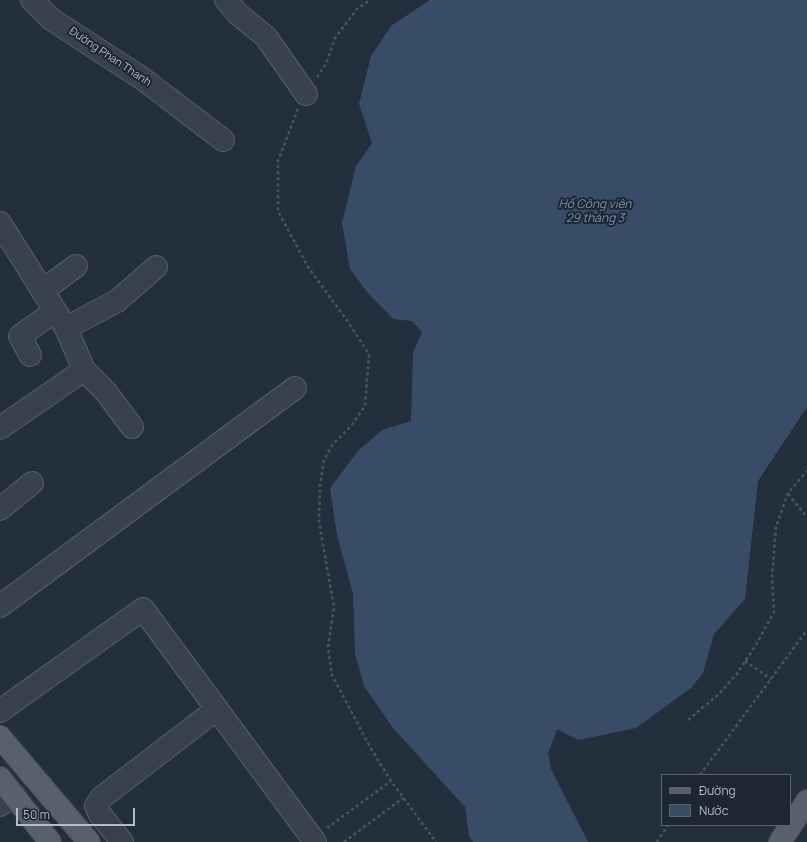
<!DOCTYPE html>
<meta charset="utf-8">
<style>
body{margin:0}
#map{position:relative;width:807px;height:842px;overflow:hidden;background:#242f3e;font-family:Manrope,sans-serif}
canvas{display:block}
.legend{position:absolute;left:661px;top:774px;width:130px;height:52px;box-sizing:border-box;background:#1d2633;border:1px solid #59626f;margin:0;padding:5px 7px;list-style:none;font-size:12px;color:#b4bcc9}
.legend li{display:flex;align-items:center;gap:8px;height:20px}
.legend b{width:20px;border:1px solid #59626f}
.scale{position:absolute;left:16px;top:808px;width:119px;height:18px;box-sizing:border-box;border:2px solid #b4bcc9;border-top:0;padding-left:5px;font-size:12px;line-height:14px;white-space:nowrap;color:#b4bcc9;-webkit-text-stroke:3px #1d2633;paint-order:stroke}
</style>
<div id="map">
<canvas width="807" height="842"></canvas>
<ul class="legend">
<li><b style="height:5px;background:#56606e"></b>Đường</li>
<li><b style="height:11px;background:#394c67"></b>Nước</li>
</ul>
<div class="scale">50 m</div>
</div>
<script>
const ctx = document.querySelector('canvas').getContext('2d');
ctx.lineJoin = 'round';
function fillPath(path, color) {
  ctx.fillStyle = color;
  ctx.fill(path, 'evenodd');
}
function shape(rows) {
  const path = new Path2D();
  for (const r of rows) {
    path.moveTo(r[0], r[1]);
    for (let i = 2; i < r.length; i += 2) path.lineTo(r[i], r[i + 1]);
  }
  return path;
}
function trace(path, color, width, dash) {
  ctx.strokeStyle = color;
  ctx.lineWidth = width;
  ctx.lineCap = dash ? 'butt' : 'round';
  ctx.setLineDash(dash || []);
  ctx.stroke(path);
}
function write(font, color, halo, rows, align = 'center') {
  ctx.font = font + ' Manrope,sans-serif';
  ctx.lineWidth = 4;
  ctx.setLineDash([]);
  ctx.textBaseline = 'middle';
  ctx.strokeStyle = halo;
  ctx.fillStyle = color;
  for (const [text, x, y, turn = 0] of rows) {
    ctx.save();
    ctx.translate(x, y);
    ctx.rotate((+turn || 0) * Math.PI / 180);
    ctx.textAlign = isNaN(turn) ? turn : align;
    if (halo) ctx.strokeText(text, 0, 0);
    ctx.fillText(text, 0, 0);
    ctx.restore();
  }
}
fillPath(shape([
 [430,0,807,0,807,407,758,481,745,599,714,634,703,673,691,688,636,728,578,740,557,729,548,754,551,769,588,842,473,842,469,836,465,807,393,728,364,686,355,653,353,594,337,535,330,488,358,451,382,430,411,421,413,353,422,332,412,321,393,319,367,292,350,269,342,223,356,166,372,143,359,104,371,56,391,26]
]), '#394c67');
const minor = shape([
 [32,0,51,19,143,79,223,140],
 [226,0,238,14,266,37,306,94],
 [0,223,66,328,84,370,106,392,132,427],
 [42,291,76,266],
 [66,328,117,301,156,267],
 [30,355,20,336,55,311],
 [0,428,84,370],
 [0,509,32,483],
 [0,606,295,388],
 [0,711,143,609,315,842],
 [0,805,14,795],
 [122,842,99,813,96,806,101,798,217,709]
]);
const major = shape([
 [0,737,89,842],
 [0,778,50,842],
 [780,842,807,801]
]);
trace(minor, '#565f6c', 24);
trace(major, '#414a57', 24);
trace(shape([
 [317,77,326,64,335,38,357,9,370,0],
 [298,109,278,161,278,211,308,267,346,319,369,354,365,406,351,426,333,444,324,460,320,486,319,522,334,607,328,647,332,675,370,747,391,781,436,842],
 [788,494,807,517],
 [745,661,771,679],
 [688,720,719,694,736,675,754,648,774,612,772,578,776,527,788,493,807,471],
 [700,775,807,630],
 [327,828,391,781],
 [344,842,403,798],
 [657,842,668,825]
]), '#44595c', 2.5, [3, 3]);
trace(minor, '#38414e', 22);
trace(major, '#56606e', 22);
write('11px', '#b4bcc9', '#1d2633', [
 ["Đường Phan Thanh",110,57,34]
]);
write('italic 12px', '#7c92b1', '#1d2633', [
 ["Hồ Công viên",595,205],
 ["29 tháng 3",595,219]
]);
</script>
